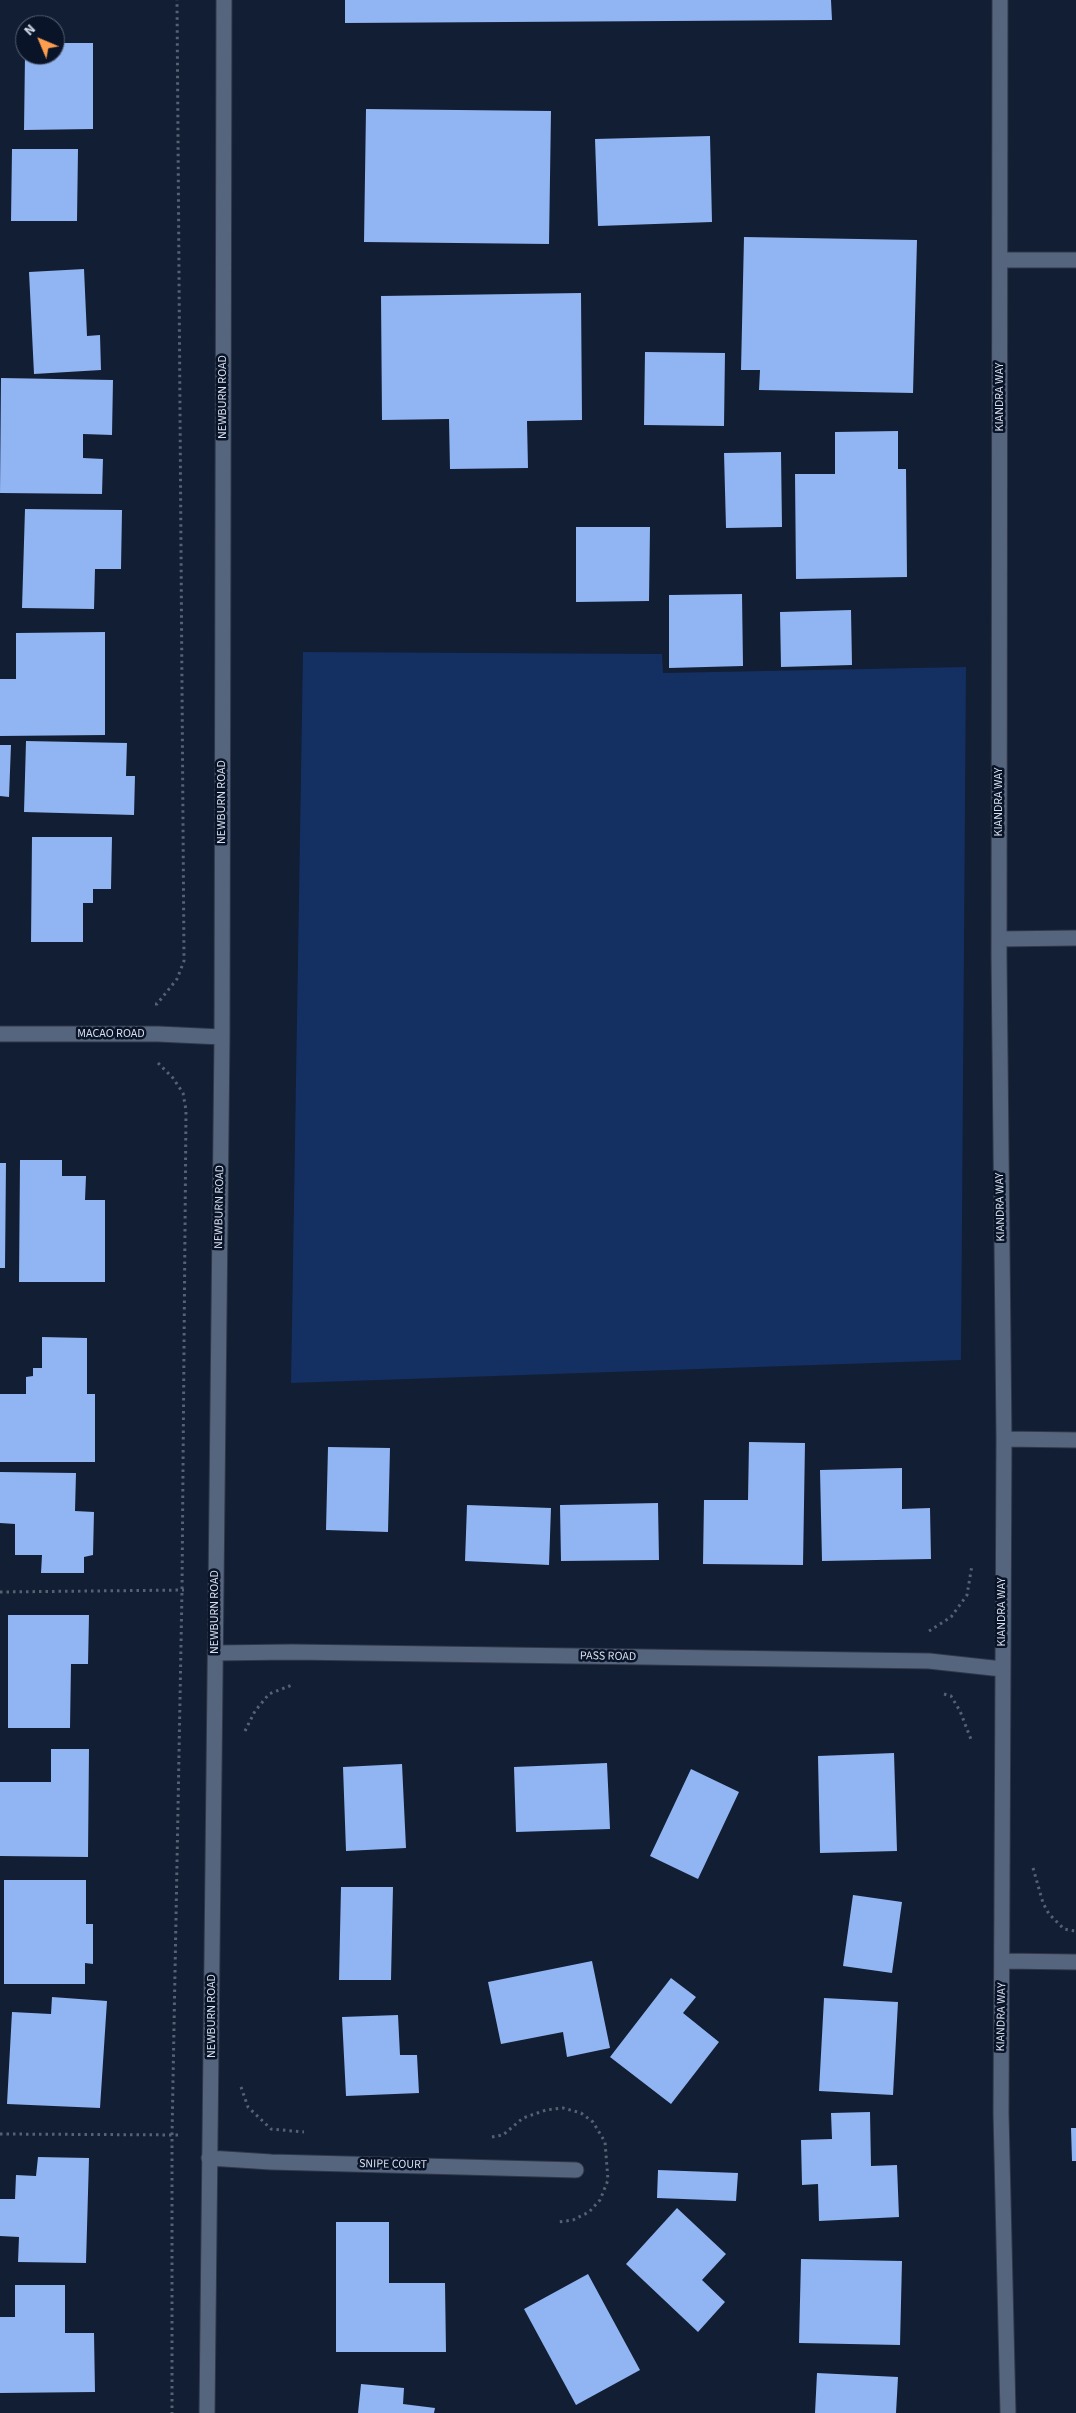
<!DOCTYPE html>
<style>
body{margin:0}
#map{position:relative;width:1076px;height:2413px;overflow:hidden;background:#121e33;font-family:"Source Sans 3",sans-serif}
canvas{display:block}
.north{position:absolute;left:15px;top:15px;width:50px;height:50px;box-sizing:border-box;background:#091429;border:1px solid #5b6577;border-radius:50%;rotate:315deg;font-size:14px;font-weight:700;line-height:20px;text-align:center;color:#d6dfed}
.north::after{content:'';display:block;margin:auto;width:18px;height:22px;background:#fb9e50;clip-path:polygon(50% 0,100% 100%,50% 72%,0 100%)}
</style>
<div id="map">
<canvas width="1076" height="2413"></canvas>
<div class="north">N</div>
</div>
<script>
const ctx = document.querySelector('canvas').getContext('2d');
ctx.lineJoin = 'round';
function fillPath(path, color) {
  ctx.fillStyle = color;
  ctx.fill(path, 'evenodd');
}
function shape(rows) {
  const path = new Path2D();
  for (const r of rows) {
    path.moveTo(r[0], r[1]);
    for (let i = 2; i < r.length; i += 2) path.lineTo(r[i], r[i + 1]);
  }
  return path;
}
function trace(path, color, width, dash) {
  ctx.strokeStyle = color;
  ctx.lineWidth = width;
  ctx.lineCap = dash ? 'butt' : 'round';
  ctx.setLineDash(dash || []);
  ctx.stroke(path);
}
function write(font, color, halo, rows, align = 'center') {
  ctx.font = font + ' "Source Sans 3",sans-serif';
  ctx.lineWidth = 5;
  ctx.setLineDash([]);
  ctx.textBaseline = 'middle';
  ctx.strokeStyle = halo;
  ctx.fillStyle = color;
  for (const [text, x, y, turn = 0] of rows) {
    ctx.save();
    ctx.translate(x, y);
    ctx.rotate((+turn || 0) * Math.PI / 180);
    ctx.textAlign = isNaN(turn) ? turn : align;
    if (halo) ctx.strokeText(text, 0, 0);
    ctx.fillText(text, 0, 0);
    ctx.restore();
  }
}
fillPath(shape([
 [303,652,662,654,663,673,966,667,961,1360,291,1383]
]), '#142f61');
fillPath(shape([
 [345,0,831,0,832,20,345,23],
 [55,43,93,43,93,129,24,130,25,55,55,55],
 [366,109,551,111,549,244,364,242],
 [710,136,712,222,598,226,595,139],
 [12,149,78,149,77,221,11,221],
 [744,237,917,240,913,393,759,390,760,370,741,370],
 [84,269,87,336,100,335,101,370,34,374,29,272],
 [581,293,582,420,527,421,528,468,450,469,449,419,382,420,381,296],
 [645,352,725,353,724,426,644,425],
 [1,378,113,380,112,435,83,434,83,458,103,459,102,494,0,493],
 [898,431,898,469,906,469,907,577,796,579,795,474,835,474,835,432],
 [781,452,782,527,726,528,724,453],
 [25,509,122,510,121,569,95,569,94,609,22,608],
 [576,527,650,527,649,601,576,602],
 [742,594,743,666,669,668,669,595],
 [851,610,852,665,781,667,780,612],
 [105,632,105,735,0,736,0,679,16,679,16,633],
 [26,741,127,743,126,776,135,776,134,815,24,812],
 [0,745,11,745,9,797,0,796],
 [32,837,112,837,111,889,93,889,93,903,83,903,83,942,31,942],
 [20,1160,62,1160,62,1176,86,1176,85,1200,105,1200,105,1282,19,1282],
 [0,1163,6,1163,5,1268,0,1268],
 [42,1337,87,1338,87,1394,95,1394,95,1462,0,1462,0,1394,26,1394,26,1377,33,1376,33,1368,42,1368],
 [749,1442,805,1443,803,1565,703,1564,704,1500,748,1500],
 [328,1447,390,1448,388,1532,326,1530],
 [902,1468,902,1509,930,1508,931,1559,822,1561,820,1470],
 [0,1472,76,1473,75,1511,94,1512,93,1555,84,1557,84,1573,41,1573,42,1555,15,1555,15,1524,0,1523],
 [658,1503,659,1560,561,1561,560,1505],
 [467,1505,551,1508,549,1565,465,1561],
 [8,1615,89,1615,88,1664,71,1664,70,1728,8,1728],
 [51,1749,89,1749,88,1857,0,1856,0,1782,51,1782],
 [894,1753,897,1851,820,1853,818,1756],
 [607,1763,610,1829,516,1832,514,1767],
 [402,1764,406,1848,346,1851,343,1767],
 [691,1769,739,1792,698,1879,650,1856],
 [4,1880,86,1880,86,1924,93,1924,93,1964,85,1963,85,1984,4,1984],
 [341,1887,393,1887,391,1980,339,1980],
 [853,1895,902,1902,892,1973,843,1966],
 [592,1961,610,2048,567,2057,563,2032,501,2044,488,1982],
 [671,1978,696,1997,683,2013,719,2042,671,2104,610,2057],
 [52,1997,107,2001,100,2108,7,2104,12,2012,51,2014],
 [824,1998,898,2002,893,2095,819,2091],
 [398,2015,400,2055,417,2055,419,2093,346,2096,342,2017],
 [870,2112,871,2166,897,2165,899,2217,819,2221,818,2184,802,2185,801,2140,832,2139,831,2113],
 [1071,2128,1076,2128,1076,2161,1072,2161],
 [38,2157,89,2158,86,2263,18,2262,19,2237,0,2236,0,2199,15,2199,16,2175,36,2176],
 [658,2170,738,2173,736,2201,657,2198],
 [677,2208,726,2254,702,2280,725,2302,698,2332,626,2264],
 [336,2222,389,2222,389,2283,445,2283,446,2352,336,2352],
 [801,2259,902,2261,900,2345,799,2343],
 [588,2274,640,2370,576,2405,524,2309],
 [15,2285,65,2285,65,2333,94,2333,95,2392,0,2393,0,2317,15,2317],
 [817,2373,898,2377,896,2413,815,2413],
 [361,2384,404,2388,403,2404,435,2408,434,2413,358,2413]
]), '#91b4f2');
const minor = shape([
 [1000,0,999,955,1004,1439,1001,2113,1008,2413],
 [1000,260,1076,260],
 [999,939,1076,938],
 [0,1034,158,1034,222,1037],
 [1004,1439,1076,1440],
 [215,1653,292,1652,929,1661,1002,1669],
 [1003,1961,1076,1962],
 [209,2158,271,2162,576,2170],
 [207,2413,222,1037,224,0]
]);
trace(minor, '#303748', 17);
trace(shape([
 [155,1004,157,1004,177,979,184,961,177,0],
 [158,1063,173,1078,183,1093,186,1110,182,1590,172,2136,172,2413],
 [0,1592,184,1590],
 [929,1631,951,1617,967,1595,972,1565],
 [944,1694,951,1696,960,1711,972,1742],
 [245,1731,255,1711,269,1694,292,1685],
 [1033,1868,1043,1903,1049,1914,1064,1929,1075,1931],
 [241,2087,248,2107,271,2129,304,2132],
 [0,2134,182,2135],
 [492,2137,503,2135,523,2118,546,2110,563,2108,581,2113,593,2122,605,2142,608,2180,600,2200,589,2212,573,2220,558,2222]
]), '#566174', 3, [2.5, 4]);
trace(minor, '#56657e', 15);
write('12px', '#d6dfed', '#091429', [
 ["NEWBURN ROAD",223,397,-90],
 ["KIANDRA WAY",1000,397,-90],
 ["NEWBURN ROAD",222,802,-90],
 ["KIANDRA WAY",999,802,-90],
 ["MACAO ROAD",111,1034],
 ["NEWBURN ROAD",220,1207,-89],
 ["KIANDRA WAY",1001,1207,-91],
 ["NEWBURN ROAD",215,1612,-90],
 ["KIANDRA WAY",1002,1612,-90],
 ["PASS ROAD",608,1657,1],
 ["NEWBURN ROAD",212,2016,-90],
 ["KIANDRA WAY",1002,2017,-89],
 ["SNIPE COURT",393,2165,1]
]);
</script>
